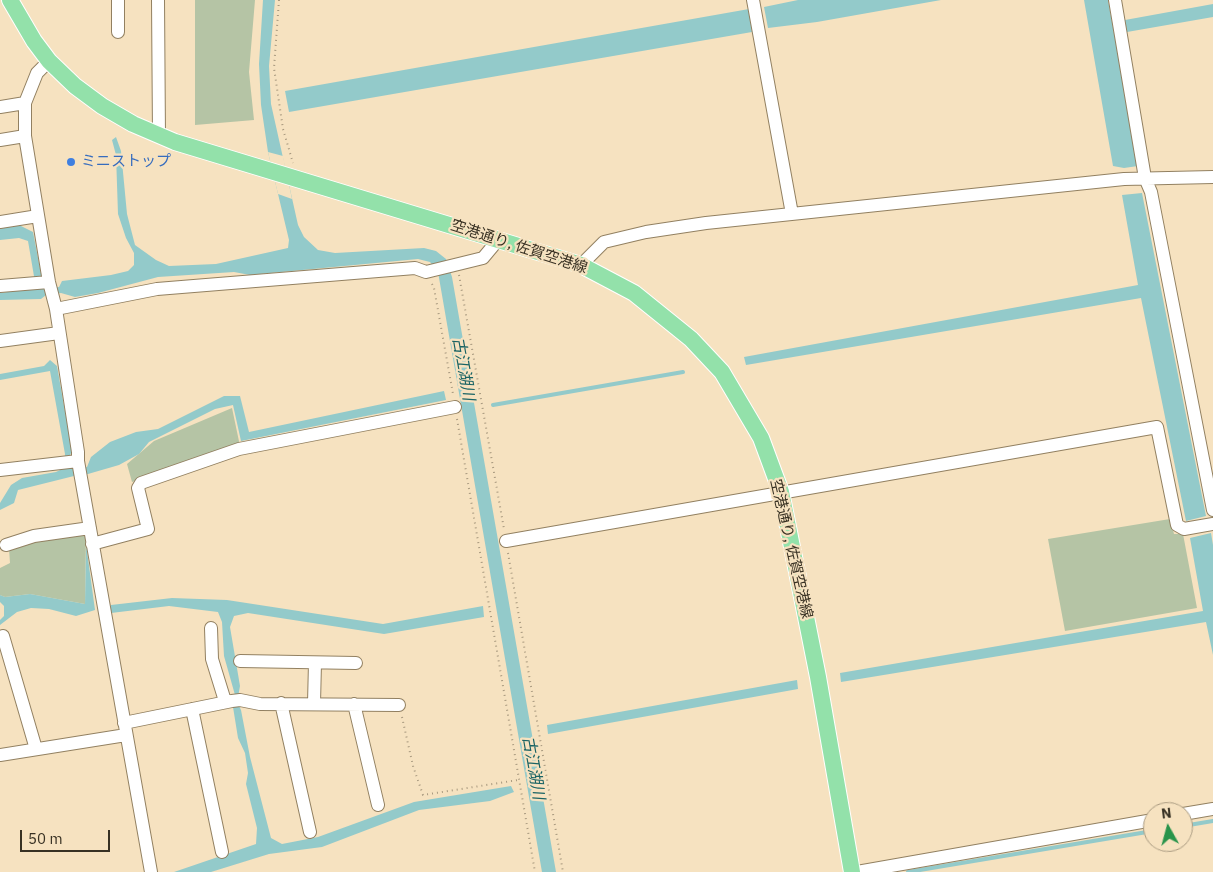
<!DOCTYPE html>
<meta charset="utf-8">
<style>
body{margin:0}
#map{position:relative;width:1213px;height:872px;overflow:hidden;background:#f6e2c0;font-family:"IBM Plex Sans",sans-serif}
canvas{display:block}
.north{position:absolute;left:1143px;top:802px;width:50px;height:50px;box-sizing:border-box;background:#f6e2c0;border:1px solid #aa9b81;border-radius:50%;rotate:353deg;font-size:14px;font-weight:700;line-height:20px;text-align:center;color:#383123}
.north::after{content:'';display:block;margin:auto;width:18px;height:22px;background:#29944b;clip-path:polygon(50% 0,100% 100%,50% 72%,0 100%)}
.scale{position:absolute;left:20px;top:830px;width:90px;height:22px;box-sizing:border-box;border:2px solid #383123;border-top:0;padding-left:6px;font-size:15px;line-height:18px;white-space:nowrap;color:#383123;-webkit-text-stroke:4px #f6e2c0;paint-order:stroke}
</style>
<div id="map">
<canvas width="1213" height="872"></canvas>
<div class="north">N</div>
<div class="scale">50 m</div>
</div>
<script>
const ctx = document.querySelector('canvas').getContext('2d');
ctx.lineJoin = 'round';
function fillPath(path, color) {
  ctx.fillStyle = color;
  ctx.fill(path, 'evenodd');
}
function shape(rows) {
  const path = new Path2D();
  for (const r of rows) {
    path.moveTo(r[0], r[1]);
    for (let i = 2; i < r.length; i += 2) path.lineTo(r[i], r[i + 1]);
  }
  return path;
}
function trace(path, color, width, dash) {
  ctx.strokeStyle = color;
  ctx.lineWidth = width;
  ctx.lineCap = dash ? 'butt' : 'round';
  ctx.setLineDash(dash || []);
  ctx.stroke(path);
}
function write(font, color, halo, rows, align = 'center') {
  ctx.font = font + ' "IBM Plex Sans","Noto Sans JP",sans-serif';
  ctx.lineWidth = 4.5;
  ctx.setLineDash([]);
  ctx.textBaseline = 'middle';
  ctx.strokeStyle = halo;
  ctx.fillStyle = color;
  for (const [text, x, y, turn = 0] of rows) {
    ctx.save();
    ctx.translate(x, y);
    ctx.rotate((+turn || 0) * Math.PI / 180);
    ctx.textAlign = isNaN(turn) ? turn : align;
    if (halo) ctx.strokeText(text, 0, 0);
    ctx.fillText(text, 0, 0);
    ctx.restore();
  }
}
fillPath(shape([
 [195,0,255,0,249,72,254,120,195,125],
 [232,408,240,446,132,482,127,464,154,441],
 [1170,519,1174,534,1183,534,1197,608,1065,631,1048,539],
 [86,533,85,604,30,594,5,597,0,595,0,568,10,563,9,549,32,541]
]), '#b5c4a5');
fillPath(shape([
 [263,0,275,0,269,66,271,104,298,225,304,237,318,250,335,253,424,248,436,251,446,259,452,277,556,872,542,872,438,272,430,262,418,259,250,275,234,272,158,277,98,293,75,297,61,293,46,295,41,299,0,300,0,293,36,288,28,241,19,238,0,240,0,227,19,225,33,232,44,289,59,287,62,281,111,275,128,271,134,265,134,253,126,238,118,214,116,155,112,140,116,137,121,151,127,214,135,245,156,260,169,266,216,264,288,248,289,240,268,152,261,105,259,64],
 [798,0,941,0,817,22,768,28,764,7],
 [1084,0,1108,0,1138,166,1124,168,1113,166],
 [1213,4,1213,17,1127,32,1125,20],
 [749,9,752,32,289,112,285,91],
 [1142,193,1206,516,1186,521,1141,298,746,365,744,357,1138,285,1122,195],
 [50,360,57,366,72,451,69,457,69,466,74,469,87,467,91,457,110,442,136,432,158,429,224,396,240,396,249,432,444,391,446,400,241,441,233,405,215,409,149,442,139,454,119,465,88,474,74,476,18,490,14,503,0,510,0,503,11,485,22,478,56,472,64,468,65,454,50,371,0,380,0,374,44,366],
 [1211,533,1213,545,1213,655,1206,622,841,682,840,673,1203,611,1190,538],
 [86,544,95,610,76,616,49,609,31,608,17,612,0,625,0,620,4,616,4,606,0,602,0,595,5,597,30,594,85,604],
 [172,598,227,600,383,624,483,606,484,617,384,634,248,613,234,616,230,627,240,686,238,697,239,706,241,710,250,757,271,838,282,844,318,837,414,802,511,786,514,792,490,801,419,810,322,847,269,854,211,872,174,872,256,844,257,828,246,784,248,773,245,753,238,738,233,707,235,695,224,656,222,622,218,612,169,606,111,613,111,605],
 [797,680,798,689,548,734,547,725]
]), '#93caca');
fillPath(shape([
 [268,152,283,156,292,199,278,194]
]), '#f6e2c0');
trace(shape([
 [493,405,683,372],
 [1183,826,1213,821],
 [908,872,1153,831]
]), '#93caca', 4);
const minor = shape([
 [158,0,159,136],
 [753,0,792,214],
 [1115,0,1145,178,1151,192,1213,510],
 [118,32,118,0],
 [49,61,37,73,25,103,25,136,49,282,56,309,78,452,78,461,151,872],
 [0,107,25,103],
 [0,140,25,136],
 [0,222,38,216],
 [581,265,604,242,646,232,706,223,1124,179,1213,177],
 [0,286,49,282],
 [56,309,157,289,415,268,426,272,483,258,498,240],
 [0,341,59,333],
 [0,470,78,461],
 [506,541,1157,427,1177,525,1184,529,1213,524],
 [92,544,148,529,138,488,141,483,239,449,455,407],
 [6,545,34,536,90,528],
 [211,628,212,659,225,701],
 [3,636,36,749],
 [240,661,356,663],
 [281,703,310,832],
 [314,703,315,663],
 [354,704,378,805],
 [192,709,222,852],
 [124,723,232,701,240,700,260,704,399,705],
 [0,755,126,735],
 [1183,814,1213,809],
 [857,872,1153,820]
]);
const major = shape([
 [10,0,34,41,49,61,75,86,102,106,133,124,175,142,581,265,634,293,691,339,722,372,761,438,781,492,818,677,852,872]
]);
trace(minor, '#928061', 14);
trace(major, '#fff', 18);
trace(shape([
 [279,0,274,68,283,129,293,163],
 [459,275,504,529],
 [432,284,434,288,453,394],
 [457,419,535,872],
 [508,553,563,872],
 [402,717,413,766,423,795,518,780]
]), '#a7987e', 2, [1, 4]);
trace(minor, '#fff', 12);
trace(major, '#93e1aa', 16);
for (const [x, y, r, color] of [
 [71,162,5,"#3f7fe0"]
]) {
  const dot = new Path2D();
  dot.arc(x, y, r, 0, 2 * Math.PI);
  ctx.fillStyle = color;
  ctx.fill(dot);
  trace(dot, '#f6e2c0', 2);
}
write('15px', '#366cbe', '#f6e2c0', [
 ["ミニストップ",81,162]
], 'left');
write('15px', '#383123', '#f6e2c0', [
 ["空港通り, 佐賀空港線",519,247,18],
 ["空港通り, 佐賀空港線",791,549,77]
]);
write('italic 16px', '#196364', '#f6e2c0', [
 ["古江湖川",463,369,80],
 ["古江湖川",533,768,80]
]);
</script>
